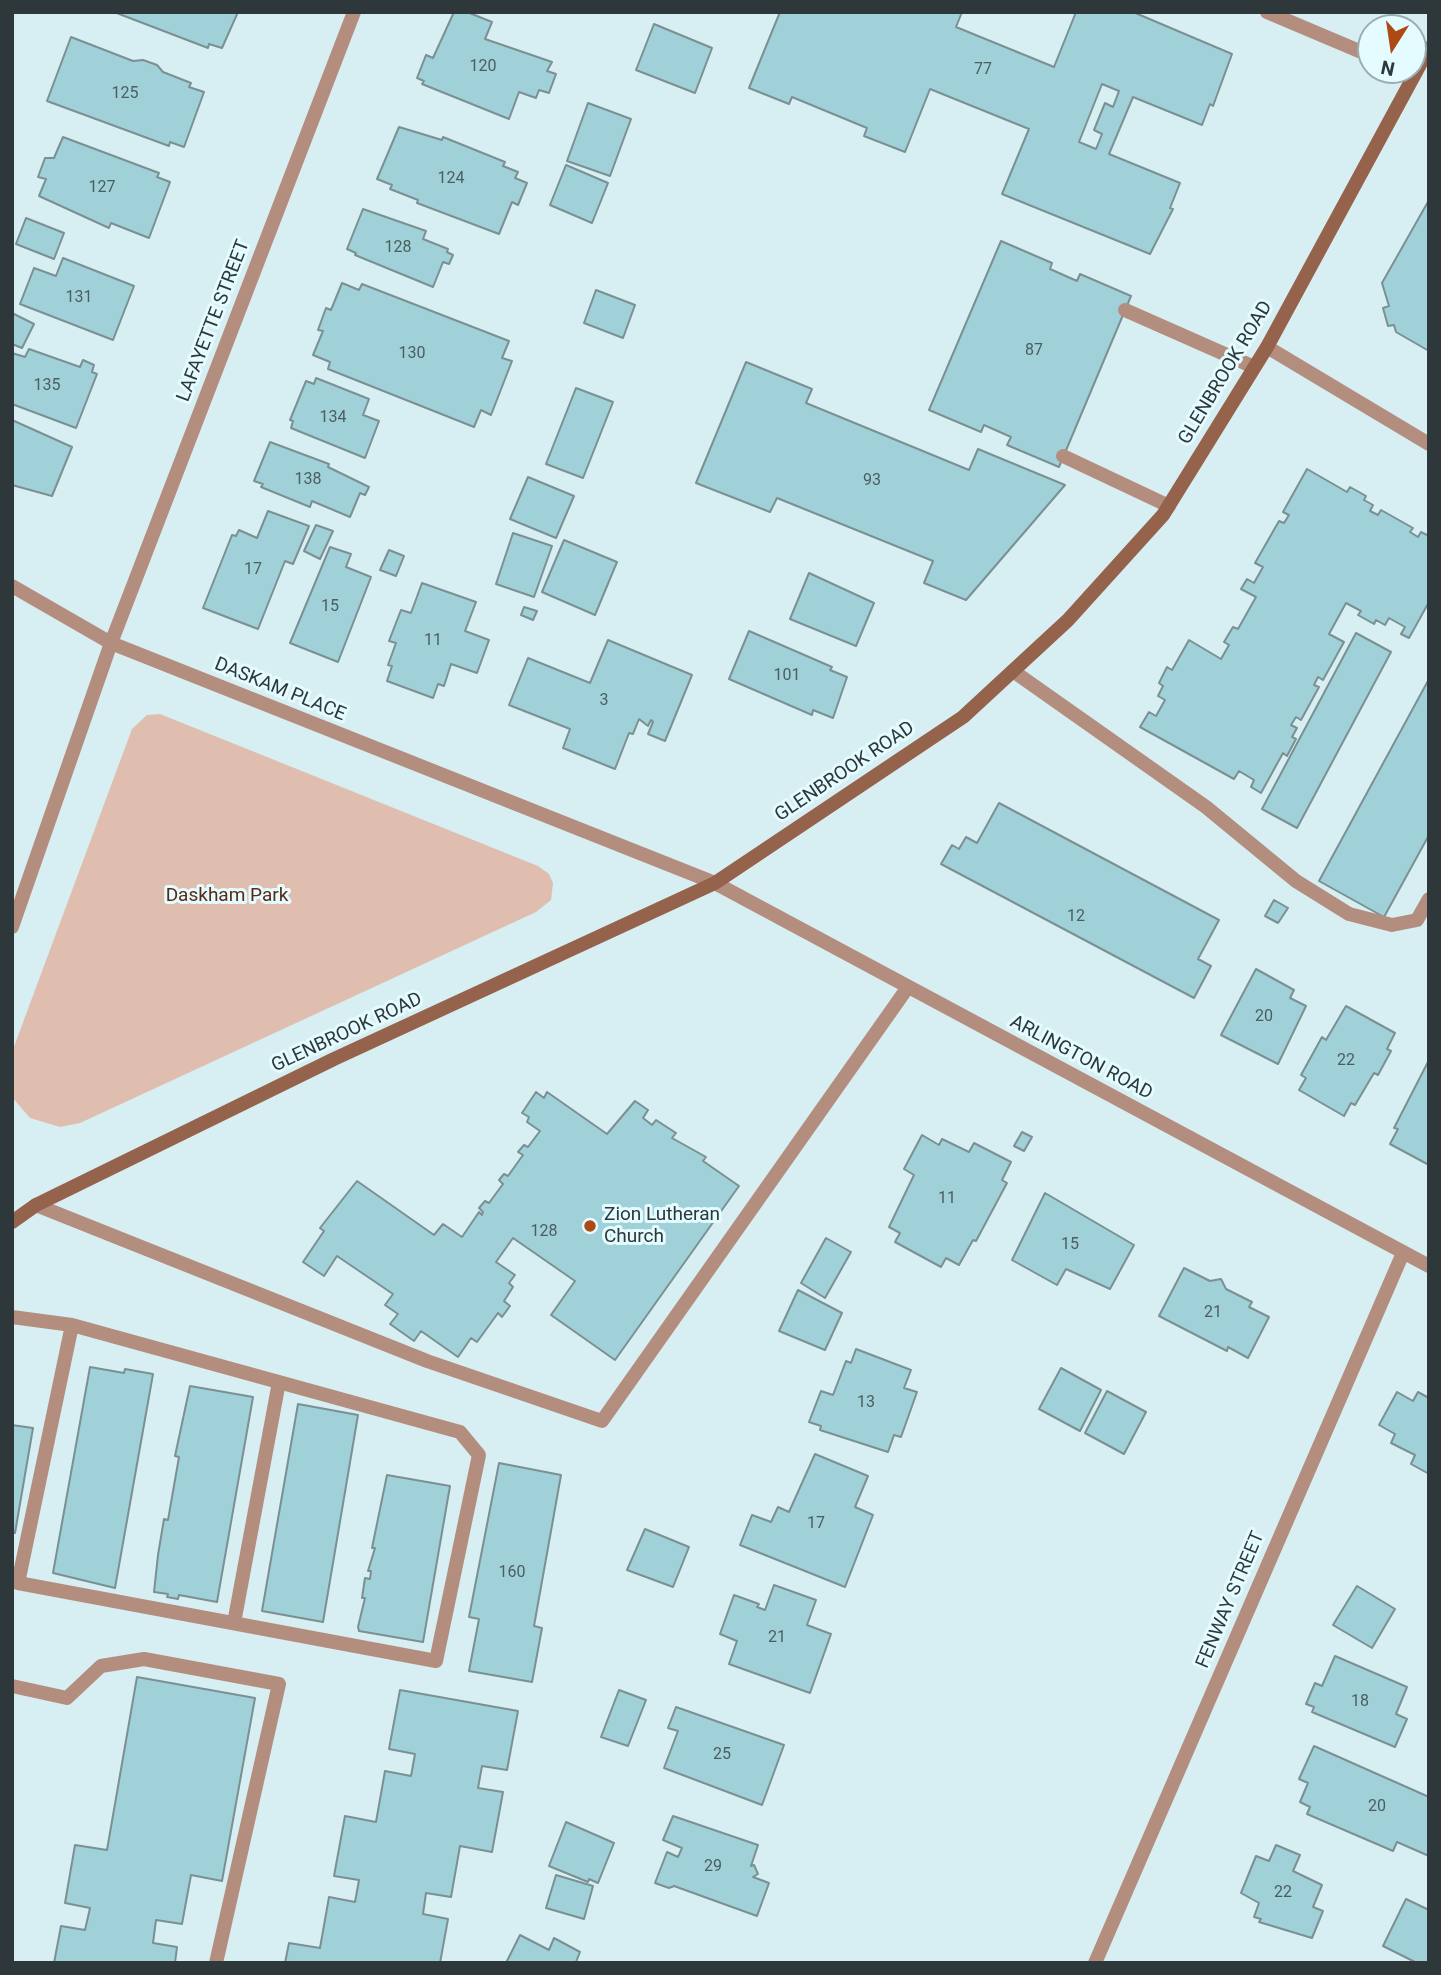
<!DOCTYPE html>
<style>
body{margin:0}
#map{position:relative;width:1441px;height:1975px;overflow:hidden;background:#d7eef2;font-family:Roboto,sans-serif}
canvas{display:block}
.frame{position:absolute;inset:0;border:14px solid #2e3739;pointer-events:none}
.north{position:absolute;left:1357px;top:14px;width:70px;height:70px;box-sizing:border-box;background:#e4fcff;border:2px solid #9badb0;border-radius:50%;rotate:192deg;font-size:19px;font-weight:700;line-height:28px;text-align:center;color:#2e3739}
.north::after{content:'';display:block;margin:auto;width:24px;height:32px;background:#ad4a13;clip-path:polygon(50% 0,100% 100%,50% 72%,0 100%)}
</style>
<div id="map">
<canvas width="1441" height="1975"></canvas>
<div class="frame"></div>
<div class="north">N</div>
</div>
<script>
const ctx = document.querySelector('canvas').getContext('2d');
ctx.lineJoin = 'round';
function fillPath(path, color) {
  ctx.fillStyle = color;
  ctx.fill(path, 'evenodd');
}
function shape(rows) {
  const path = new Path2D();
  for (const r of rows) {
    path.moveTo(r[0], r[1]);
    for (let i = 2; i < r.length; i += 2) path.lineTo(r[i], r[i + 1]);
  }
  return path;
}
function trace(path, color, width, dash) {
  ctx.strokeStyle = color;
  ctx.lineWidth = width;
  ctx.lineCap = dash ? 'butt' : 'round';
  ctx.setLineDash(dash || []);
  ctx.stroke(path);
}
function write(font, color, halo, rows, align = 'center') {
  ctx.font = font + ' Roboto,sans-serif';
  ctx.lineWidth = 6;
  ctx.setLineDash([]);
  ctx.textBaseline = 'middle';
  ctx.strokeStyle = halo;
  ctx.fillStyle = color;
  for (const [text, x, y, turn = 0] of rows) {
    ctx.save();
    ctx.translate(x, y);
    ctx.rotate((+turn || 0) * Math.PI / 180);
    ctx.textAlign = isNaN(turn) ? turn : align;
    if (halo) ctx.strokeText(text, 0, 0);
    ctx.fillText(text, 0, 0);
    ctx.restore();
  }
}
fillPath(shape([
 [160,714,538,866,549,874,553,883,551,900,536,912,80,1123,60,1127,30,1118,12,1097,12,1052,132,729,147,715]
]), '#dfbeaf');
const building = shape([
 [114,12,238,12,222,48,209,44,208,48,114,12],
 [454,12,467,12,492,22,485,39,552,62,547,71,556,74,549,93,539,90,536,98,519,92,509,119,422,84,424,81,417,78,426,55,433,58,454,12],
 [780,12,962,12,956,27,1054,67,1076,12,1133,12,1232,54,1213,106,1210,104,1202,125,1133,97,1109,154,1180,183,1170,208,1173,209,1150,254,1002,194,1029,129,930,89,905,152,864,136,867,128,792,97,789,104,749,88,780,12],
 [1102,84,1119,91,1113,107,1105,103,1094,130,1102,134,1096,149,1079,142,1102,84],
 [654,24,712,48,695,93,636,70,654,24],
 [71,37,133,61,143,60,157,65,163,72,191,83,189,87,204,92,184,147,170,142,169,146,47,101,71,37],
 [588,103,631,119,610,176,567,161,588,103],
 [399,127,442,140,443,137,505,162,503,166,518,172,515,178,527,183,518,205,512,202,499,234,417,203,418,200,390,189,392,185,377,179,399,127],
 [63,137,159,173,157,177,170,182,149,238,111,223,109,228,39,196,46,179,38,177,45,158,54,158,63,137],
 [566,165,608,183,592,223,550,205,566,165],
 [1429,200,1429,351,1396,332,1394,325,1388,326,1383,308,1389,306,1382,283,1429,200],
 [363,209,426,231,423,239,448,249,447,252,453,255,449,264,443,262,433,287,355,255,356,253,347,249,363,209],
 [26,218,64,233,54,259,16,244,26,218],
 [1001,241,1052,263,1050,269,1077,281,1080,274,1131,296,1059,467,1007,445,1011,437,984,425,981,432,929,410,1001,241],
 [63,258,134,286,113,340,20,304,34,268,56,276,63,258],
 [342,283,359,290,362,284,509,341,502,358,512,361,491,415,481,410,474,427,328,369,330,362,313,355,323,331,318,330,326,308,331,310,342,283],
 [596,290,635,305,623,338,584,323,596,290],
 [12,313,34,324,22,348,12,344,12,313],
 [29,349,80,367,83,360,94,365,92,372,97,374,76,428,12,404,12,353,25,357,29,349],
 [746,362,812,389,806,403,969,470,978,449,1065,485,966,600,924,583,933,561,777,498,770,512,696,483,746,362],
 [316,378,369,399,363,415,379,421,365,458,291,428,293,421,290,420,306,381,314,384,316,378],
 [576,388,613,402,583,478,546,464,576,388],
 [12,420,72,447,52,496,12,485,12,420],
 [270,442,329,464,328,467,369,487,365,495,360,493,350,517,312,501,310,507,261,487,263,484,254,481,270,442],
 [1307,469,1347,492,1350,487,1366,496,1364,500,1373,505,1370,511,1378,515,1381,510,1413,528,1410,532,1418,537,1421,532,1429,536,1429,602,1409,638,1401,634,1405,627,1389,618,1385,625,1376,620,1374,624,1358,615,1361,611,1346,603,1329,634,1344,642,1323,680,1318,677,1314,685,1319,687,1301,720,1296,717,1291,725,1297,728,1292,737,1296,739,1287,756,1283,753,1261,793,1251,787,1254,780,1239,771,1234,779,1140,727,1149,712,1156,716,1165,700,1158,696,1163,686,1159,683,1167,667,1172,670,1189,640,1221,659,1229,645,1224,642,1233,627,1238,629,1256,597,1241,589,1247,579,1254,583,1263,567,1255,563,1279,521,1284,523,1289,515,1283,512,1307,469],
 [528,477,574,496,556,538,510,519,528,477],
 [268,511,309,526,293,564,285,561,258,629,203,608,232,535,236,536,239,530,257,538,268,511],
 [316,525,333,531,320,559,304,551,316,525],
 [513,533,552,546,534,597,496,584,513,533],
 [564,540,617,562,595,615,542,592,564,540],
 [330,547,351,554,346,567,371,577,338,662,290,643,330,547],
 [389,550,404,556,396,576,380,570,389,550],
 [809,573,874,603,856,646,790,619,809,573],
 [422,583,476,602,465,631,489,640,477,673,451,664,444,686,438,684,433,698,387,681,392,666,388,665,396,643,389,641,401,610,411,613,422,583],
 [524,607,537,611,533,620,521,615,524,607],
 [749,631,832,667,830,670,847,677,833,718,813,710,812,715,729,679,749,631],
 [1356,633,1391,652,1297,828,1262,809,1356,633],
 [608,640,692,675,665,741,648,734,653,722,651,720,648,726,639,719,633,734,629,733,615,769,563,748,570,729,509,705,528,658,590,683,608,640],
 [1429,679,1429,835,1384,917,1319,881,1429,679],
 [999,803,1219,920,1198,959,1211,966,1194,998,941,864,952,845,959,849,966,837,977,843,999,803],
 [1274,900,1288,908,1278,923,1265,916,1274,900],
 [1256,969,1294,990,1290,998,1306,1006,1278,1064,1221,1035,1256,969],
 [1346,1006,1395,1033,1387,1049,1391,1051,1378,1075,1374,1073,1355,1105,1351,1103,1344,1116,1299,1090,1306,1078,1301,1075,1322,1037,1326,1040,1346,1006],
 [1429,1060,1429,1165,1390,1144,1398,1129,1394,1128,1429,1060],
 [536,1092,544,1098,547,1092,607,1134,635,1101,648,1110,643,1118,652,1125,656,1120,676,1133,672,1138,706,1157,703,1161,739,1186,615,1360,551,1315,575,1281,513,1238,496,1262,515,1275,509,1283,513,1287,504,1301,510,1306,502,1317,498,1313,477,1342,471,1338,458,1357,421,1331,414,1341,390,1324,398,1314,385,1305,393,1294,337,1256,324,1276,303,1262,324,1231,320,1228,357,1181,434,1235,443,1224,462,1237,479,1212,482,1215,483,1212,479,1208,485,1201,489,1203,503,1184,499,1180,504,1174,508,1176,523,1155,518,1152,524,1145,528,1147,540,1131,527,1122,529,1117,522,1113,536,1092],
 [1022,1132,1032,1137,1024,1151,1014,1146,1022,1132],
 [922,1135,939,1145,942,1139,969,1152,974,1143,1011,1162,1002,1180,1007,1183,976,1241,973,1240,959,1265,946,1258,941,1267,895,1242,900,1233,889,1227,914,1175,904,1169,922,1135],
 [1045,1193,1134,1245,1110,1289,1066,1269,1057,1285,1012,1260,1045,1193],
 [826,1238,851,1252,825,1298,801,1283,826,1238],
 [1184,1268,1210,1281,1221,1279,1226,1289,1252,1302,1249,1307,1269,1317,1248,1358,1228,1347,1227,1351,1159,1316,1184,1268],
 [798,1290,842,1313,825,1350,779,1331,798,1290],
 [856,1349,911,1370,904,1388,917,1392,901,1437,894,1435,888,1452,820,1430,821,1426,809,1422,821,1391,833,1395,846,1361,851,1363,856,1349],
 [90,1367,124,1373,125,1369,153,1374,115,1588,53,1573,90,1367],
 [1061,1368,1101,1390,1080,1431,1039,1409,1061,1368],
 [190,1386,253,1397,217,1602,179,1595,178,1599,167,1597,168,1594,154,1592,158,1555,164,1519,168,1520,179,1457,175,1456,190,1386],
 [1107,1391,1146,1412,1124,1454,1085,1433,1107,1391],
 [1397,1392,1413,1401,1418,1392,1429,1398,1429,1474,1411,1464,1415,1455,1391,1443,1395,1434,1379,1425,1397,1392],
 [298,1404,358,1415,323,1622,262,1611,298,1404],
 [12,1425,33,1428,15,1533,12,1533,12,1425],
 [815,1454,868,1476,855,1507,873,1515,845,1587,740,1545,752,1515,771,1522,778,1507,789,1512,815,1454],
 [499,1463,561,1475,534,1626,542,1628,532,1682,469,1671,479,1619,469,1617,499,1463],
 [387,1475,450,1486,423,1642,359,1631,358,1627,365,1598,362,1598,365,1578,370,1579,371,1571,368,1571,375,1548,372,1548,387,1475],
 [645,1529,689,1547,673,1587,627,1570,645,1529],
 [774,1585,816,1600,807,1625,831,1634,810,1693,729,1664,737,1641,720,1634,734,1595,759,1604,757,1607,765,1610,774,1585],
 [1357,1586,1395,1609,1372,1648,1333,1625,1357,1586],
 [1335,1656,1407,1687,1396,1714,1407,1719,1395,1747,1312,1712,1314,1707,1306,1704,1315,1683,1322,1686,1335,1656],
 [137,1677,255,1698,222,1881,191,1875,182,1924,156,1920,153,1943,177,1947,175,1963,54,1963,61,1926,85,1930,90,1908,65,1903,75,1845,107,1850,137,1677],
 [400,1690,518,1711,507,1770,482,1766,478,1788,503,1792,492,1852,460,1846,451,1897,426,1893,423,1914,448,1919,440,1963,285,1963,289,1943,320,1948,329,1897,355,1902,359,1880,334,1876,345,1816,376,1822,385,1771,411,1776,415,1754,389,1749,400,1690],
 [619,1690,646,1700,628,1746,601,1737,619,1690],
 [676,1707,784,1745,762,1805,664,1768,678,1731,668,1728,676,1707],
 [1314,1746,1429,1797,1429,1856,1397,1842,1393,1851,1307,1814,1310,1807,1300,1802,1308,1783,1299,1779,1314,1746],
 [673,1816,758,1845,751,1866,754,1865,758,1874,753,1877,769,1883,757,1916,674,1886,669,1888,655,1883,667,1852,678,1857,682,1848,663,1840,673,1816],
 [566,1822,614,1843,598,1883,589,1879,588,1882,549,1866,566,1822],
 [1276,1845,1300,1855,1293,1871,1322,1885,1313,1907,1323,1911,1312,1938,1259,1922,1261,1919,1254,1917,1259,1903,1241,1893,1256,1856,1269,1861,1276,1845],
 [556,1875,593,1886,584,1919,546,1908,556,1875],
 [1406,1899,1429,1910,1429,1963,1417,1963,1383,1946,1406,1899],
 [520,1935,549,1950,554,1938,580,1952,576,1962,578,1963,506,1963,520,1935]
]);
fillPath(building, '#a1d1d8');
trace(building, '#7a9093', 2);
trace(shape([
 [1267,12,1371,56],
 [1125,310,1254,367],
 [1267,347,1429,444],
 [1063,456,1169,506],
 [1013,671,1206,807,1296,881,1349,914,1392,925,1417,920,1429,899],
 [36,1205,427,1361,602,1421,908,987],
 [12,1317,72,1325,460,1432,479,1455,436,1661,18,1583,72,1325],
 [234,1623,279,1382],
 [12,1686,67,1698,101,1666,144,1659,279,1684,216,1963]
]), '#b38e7e', 14);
trace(shape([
 [1095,1963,1403,1253]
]), '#b38e7e', 14);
trace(shape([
 [12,586,111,643,715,883,1429,1266],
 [12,927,111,643,354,12]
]), '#b38e7e', 14);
trace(shape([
 [12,1222,36,1205,334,1059,715,883,963,717,1068,620,1163,515,1267,347,1429,48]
]), '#95624b', 14);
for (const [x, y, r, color] of [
 [590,1226,7,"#ad4a13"]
]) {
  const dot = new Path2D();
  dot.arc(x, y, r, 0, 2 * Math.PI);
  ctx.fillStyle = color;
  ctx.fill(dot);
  trace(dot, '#e4fcff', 2.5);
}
write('16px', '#4b5e61', null, [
 ["120",483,67],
 ["77",983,70],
 ["125",125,94],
 ["124",451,179],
 ["127",102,188],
 ["128",398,248],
 ["131",79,298],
 ["87",1034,351],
 ["130",412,354],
 ["135",47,386],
 ["134",333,418],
 ["138",308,480],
 ["93",872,481],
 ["17",253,570],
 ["15",330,607],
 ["11",433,641],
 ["101",787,676],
 ["3",604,701],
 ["12",1076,917],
 ["20",1264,1017],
 ["22",1346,1061],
 ["11",947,1199],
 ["128",544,1232],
 ["15",1070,1245],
 ["21",1213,1313],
 ["13",866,1403],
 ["17",816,1524],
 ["160",512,1573],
 ["21",777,1638],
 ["18",1360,1702],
 ["25",722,1755],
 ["20",1377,1807],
 ["29",713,1867],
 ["22",1283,1893]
]);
write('19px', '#2e3739', '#e4fcff', [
 ["LAFAYETTE STREET",214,321,-69],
 ["GLENBROOK ROAD",1226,373,-59],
 ["DASKAM PLACE",280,690,22],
 ["GLENBROOK ROAD",845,772,-34],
 ["GLENBROOK ROAD",347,1033,-25],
 ["ARLINGTON ROAD",1081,1058,28],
 ["FENWAY STREET",1231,1600,-67]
]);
write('19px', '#5c2a12', '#e4fcff', [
 ["Daskham Park",227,896]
]);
write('19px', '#2e3739', '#e4fcff', [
 ["Zion Lutheran",604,1215],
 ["Church",604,1237]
], 'left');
</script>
